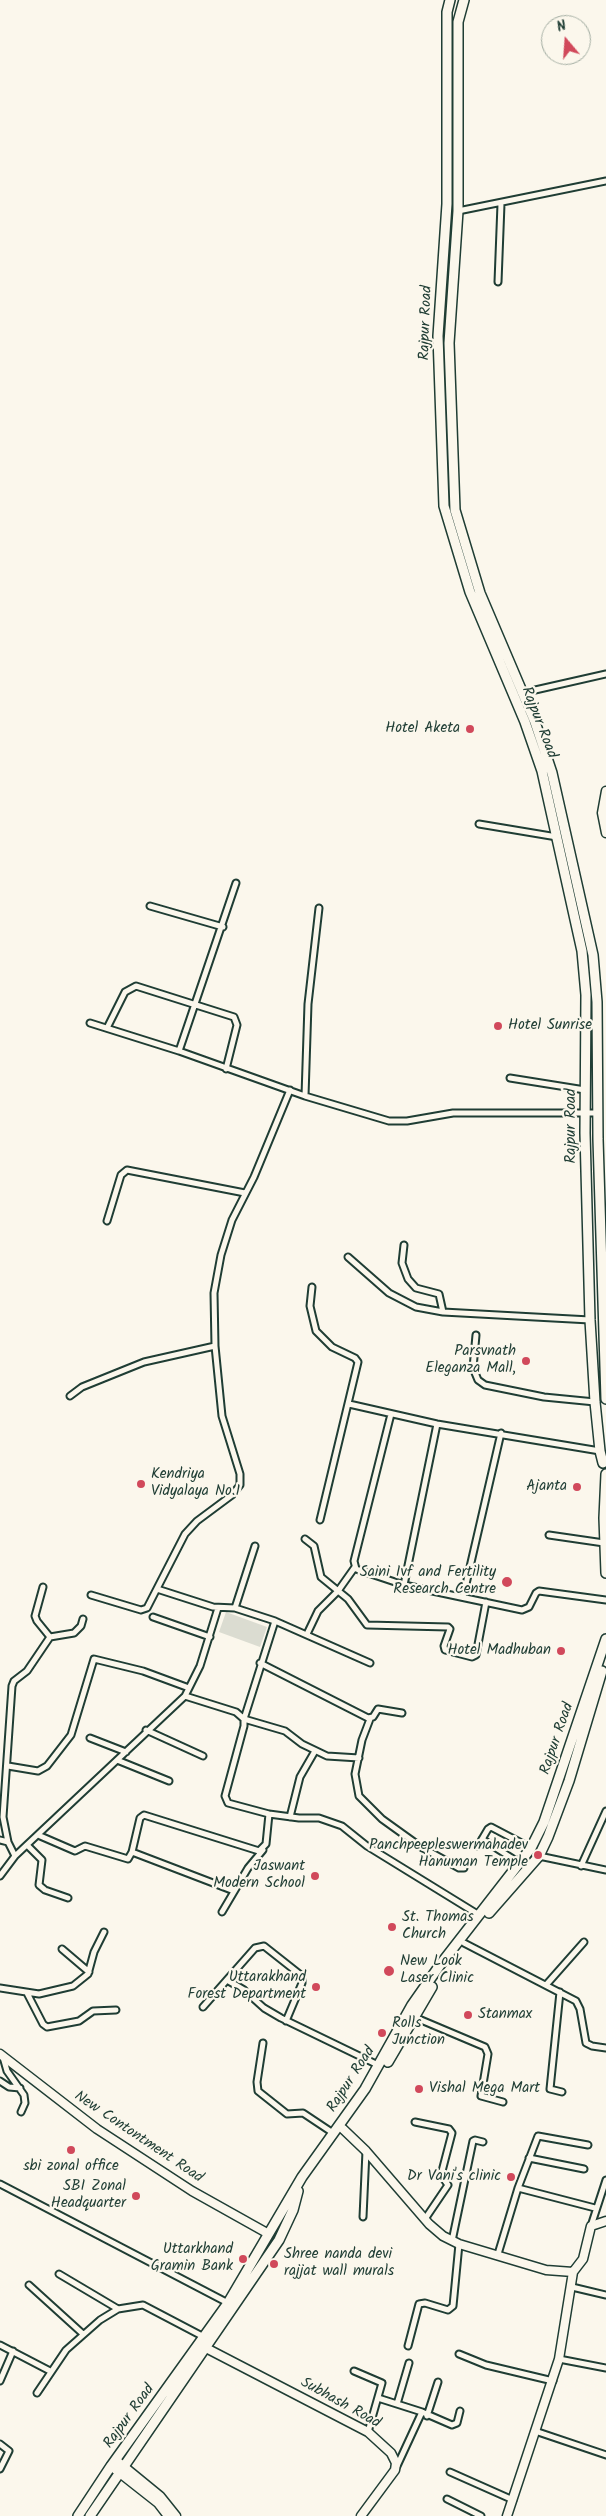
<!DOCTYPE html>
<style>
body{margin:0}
#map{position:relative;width:606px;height:2516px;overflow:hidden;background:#fbf7ec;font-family:Kalam,sans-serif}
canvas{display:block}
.north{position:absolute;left:541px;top:15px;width:50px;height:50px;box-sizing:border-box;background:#fbf7ec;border:1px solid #a3ada2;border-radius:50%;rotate:342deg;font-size:14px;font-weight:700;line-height:20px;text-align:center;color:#1f3d34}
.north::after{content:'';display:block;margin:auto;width:18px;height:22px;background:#d1495b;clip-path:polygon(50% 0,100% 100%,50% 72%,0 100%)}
</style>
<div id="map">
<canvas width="606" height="2516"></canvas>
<div class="north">N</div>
</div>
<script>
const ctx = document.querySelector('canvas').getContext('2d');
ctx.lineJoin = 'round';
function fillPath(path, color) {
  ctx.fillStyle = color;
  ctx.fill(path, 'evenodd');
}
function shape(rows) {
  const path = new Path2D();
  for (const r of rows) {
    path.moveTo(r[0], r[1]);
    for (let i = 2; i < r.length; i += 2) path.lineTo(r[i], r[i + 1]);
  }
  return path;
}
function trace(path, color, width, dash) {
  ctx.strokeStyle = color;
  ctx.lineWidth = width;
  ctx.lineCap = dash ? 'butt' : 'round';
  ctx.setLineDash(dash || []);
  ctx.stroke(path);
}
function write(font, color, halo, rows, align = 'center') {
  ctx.font = font + ' Kalam,sans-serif';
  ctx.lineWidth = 4.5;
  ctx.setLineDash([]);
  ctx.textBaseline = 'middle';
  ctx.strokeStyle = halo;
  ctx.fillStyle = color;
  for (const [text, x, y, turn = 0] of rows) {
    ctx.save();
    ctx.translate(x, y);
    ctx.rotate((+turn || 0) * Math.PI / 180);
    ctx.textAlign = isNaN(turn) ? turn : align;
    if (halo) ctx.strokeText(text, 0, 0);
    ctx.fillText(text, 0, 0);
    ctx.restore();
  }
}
fillPath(shape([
 [226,1612,267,1627,260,1647,219,1632]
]), '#dbdcd1');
const street = shape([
 [458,211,606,181],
 [498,282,501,204],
 [522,693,606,674],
 [479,824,557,837],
 [150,906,223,927],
 [90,1023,179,1051,305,1096,389,1121,407,1121,453,1113,598,1113],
 [107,1028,125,992,136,986,234,1017,237,1025,226,1069],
 [179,1051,236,883],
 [510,1078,585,1090],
 [305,1096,308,1004,319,908],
 [107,1221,121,1175,127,1170,245,1193],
 [404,1245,402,1263,408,1279,416,1288,439,1294,443,1312],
 [348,1257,389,1293,416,1307,443,1312,590,1320],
 [312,1287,310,1306,316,1331,332,1347,355,1358,358,1362,320,1520],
 [476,1335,473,1368,478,1380,485,1385,544,1397,595,1402],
 [70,1396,82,1387,144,1362,215,1346],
 [349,1404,437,1424,600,1451],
 [391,1414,354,1561,356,1569,404,1585,522,1610,529,1607,536,1593,539,1591,606,1600],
 [549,1535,604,1543],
 [305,1539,314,1546,321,1577,348,1599,367,1625,448,1627,450,1629,444,1646,445,1650,472,1657,476,1655,486,1602],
 [404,1585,437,1424],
 [43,1587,35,1616,37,1621,50,1637],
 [157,1589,213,1607,235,1608,275,1621,370,1663],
 [91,1595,141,1610,147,1608,185,1534,197,1521,232,1495,240,1485,240,1474,222,1416,215,1346,214,1293,221,1255,232,1220,254,1177,290,1090],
 [463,1597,501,1433],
 [235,1608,255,1546],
 [153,1617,210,1637],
 [275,1621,244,1719,285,1731,302,1744,327,1756,359,1758],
 [307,1634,318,1611,338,1591,355,1567],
 [260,1663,368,1718,373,1717,378,1709,402,1713],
 [185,1696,236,1712,244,1719,244,1726,225,1796,228,1803,269,1814,299,1818,319,1818,342,1826,367,1846,479,1915],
 [370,1719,362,1740,355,1774,359,1796,382,1819,421,1847,459,1868,464,1868],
 [146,1730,203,1756],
 [90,1738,126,1752],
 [117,1760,169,1781],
 [8,1766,38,1771,47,1766,71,1735,94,1659,143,1671,189,1688],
 [290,1817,300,1777,315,1751],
 [38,1835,75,1851,85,1846,128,1859,132,1852,140,1818,144,1815,259,1851,266,1844,269,1814],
 [482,1839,521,1864],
 [0,1840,8,1842],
 [27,1845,42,1860,39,1885,45,1890,68,1898],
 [478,1846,488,1829,491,1827,531,1848],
 [132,1852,234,1891],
 [15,1856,8,1842,3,1817,12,1686,14,1681,27,1671,50,1637,74,1633,81,1626,83,1619],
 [539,1856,606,1870],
 [581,1866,606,1811],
 [0,1876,15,1856,185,1696,200,1666,218,1608],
 [222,1912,248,1868,263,1850],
 [464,1943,576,2001,580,2009,586,2043,592,2046,606,2048],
 [62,1949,89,1972],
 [227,1980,244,1990,264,2008,281,2018,378,2065],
 [546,1985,584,1942],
 [0,1988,39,1994,73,1986,88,1974,94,1952,104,1932],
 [560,1992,550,2089,562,2092],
 [27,1993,43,2024,47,2027,79,2021,93,2011,116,2010],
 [203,2007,255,1948,264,1946,302,1976,302,1983,286,2021],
 [414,2017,485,2047,488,2054,481,2096,503,2102],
 [263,2043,257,2082,258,2091,287,2114,303,2113,333,2133],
 [3,2057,7,2071,24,2095,25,2103,21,2112],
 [0,2081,9,2087,20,2088],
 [415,2122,449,2129,452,2133,441,2175,448,2185,425,2219],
 [529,2158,584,2169],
 [0,2184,228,2303],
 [518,2188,595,2208],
 [363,2217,366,2151],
 [591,2226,606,2180],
 [452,2241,473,2141,475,2140,483,2142],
 [498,2254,518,2188,538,2136,588,2145],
 [59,2274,118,2309],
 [29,2285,83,2334],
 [572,2287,606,2295],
 [0,2345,50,2371],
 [408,2346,419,2304,425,2303,448,2310,453,2306,459,2244],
 [459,2354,486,2365,553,2381],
 [559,2359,606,2368],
 [354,2371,382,2383,368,2432],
 [0,2381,13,2351],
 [37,2393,66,2350,100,2320,118,2309,143,2305,204,2337],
 [378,2398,422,2412,452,2425,457,2423,460,2411],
 [397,2404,409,2363],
 [427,2416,438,2382],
 [535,2431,606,2455],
 [0,2444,9,2451,0,2469],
 [397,2466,422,2412],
 [450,2472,513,2500],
 [447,2499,481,2516]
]);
const secondary = shape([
 [606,791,602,813,606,833],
 [0,2054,97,2129,192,2191,267,2233],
 [343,2129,366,2151,429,2224,443,2236,459,2244,546,2270,573,2272,583,2259,591,2226,606,2221],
 [206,2348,368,2432,391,2453,396,2463,395,2470,361,2516],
 [116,2460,160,2496,176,2516],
 [111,2466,158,2503,168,2516],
 [507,2516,559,2359,573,2272]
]);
const primary = shape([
 [450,0,447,12,447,204,438,336,444,506,470,592,525,722,542,771,582,951,586,995,585,1133,590,1320,595,1402,600,1451,603,1463],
 [464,0,458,22,458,211,449,343,455,510,480,593,535,722,552,773,593,955,597,1002,598,1139,606,1399],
 [606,1474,604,1518,606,1573],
 [489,1913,539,1856,548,1837,569,1781,602,1671],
 [388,2062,432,1987],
 [78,2516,111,2466,228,2303,302,2177,365,2089,412,2005,440,1965,531,1848,544,1822,606,1639],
 [90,2516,279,2240,293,2210,298,2191]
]);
trace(street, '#1f3d34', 9);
trace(secondary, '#1f3d34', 11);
trace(primary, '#1f3d34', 12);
trace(street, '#fbf7ec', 5);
trace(secondary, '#fbf7ec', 8);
trace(primary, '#fbf7ec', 9);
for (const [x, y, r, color] of [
 [470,729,5,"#d1495b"],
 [498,1026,5,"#d1495b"],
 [526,1361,5,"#d1495b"],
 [141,1484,5,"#d1495b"],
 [577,1487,5,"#d1495b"],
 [507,1582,6,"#d1495b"],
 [561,1651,5,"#d1495b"],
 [538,1855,5,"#d1495b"],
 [315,1876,5,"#d1495b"],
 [392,1927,5,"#d1495b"],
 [389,1971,6,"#d1495b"],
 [316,1987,5,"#d1495b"],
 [468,2015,5,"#d1495b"],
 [382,2033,5,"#d1495b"],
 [419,2089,5,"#d1495b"],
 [71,2150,5,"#d1495b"],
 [511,2177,5,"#d1495b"],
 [136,2196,5,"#d1495b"],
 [243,2259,5,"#d1495b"],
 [274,2264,5,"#d1495b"]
]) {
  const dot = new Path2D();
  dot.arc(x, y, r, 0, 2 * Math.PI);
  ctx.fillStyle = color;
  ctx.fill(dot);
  trace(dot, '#fbf7ec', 2);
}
write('15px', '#1f3d34', '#fbf7ec', [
 ["Rajpur Road",427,323,-88],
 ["Rajpur Road",538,723,69],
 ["Rajpur Road",572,1126,-90],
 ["Rajpur Road",558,1739,-71],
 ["Rajpur Road",352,2080,-57],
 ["New Contontment Road",138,2138,34],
 ["Subhash Road",340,2404,29],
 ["Rajpur Road",130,2417,-54]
]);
write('15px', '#1f3d34', '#fbf7ec', [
 ["Hotel Aketa",460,729],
 ["Hotel Sunrise",508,1026,"left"],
 ["Parsvnath",516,1352],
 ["Eleganza Mall,",516,1369],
 ["Kendriya",151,1475,"left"],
 ["Vidyalaya No.1",151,1492,"left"],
 ["Ajanta",567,1487],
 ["Saini Ivf and Fertility",496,1573],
 ["Research Centre",496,1590],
 ["Hotel Madhuban",551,1651],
 ["Panchpeepleswermahadev",528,1846],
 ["Hanuman Temple",528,1863],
 ["Jaswant",305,1867],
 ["Modern School",305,1884],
 ["St. Thomas",402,1918,"left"],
 ["Church",402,1935,"left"],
 ["New Look",400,1962,"left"],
 ["Laser Clinic",400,1979,"left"],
 ["Uttarakhand",306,1978],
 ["Forest Department",306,1995],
 ["Stanmax",478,2015,"left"],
 ["Rolls",392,2024,"left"],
 ["Junction",392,2041,"left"],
 ["Vishal Mega Mart",429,2089,"left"],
 ["sbi zonal office",71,2167,"center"],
 ["Dr Vani's clinic",501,2177],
 ["SBI Zonal",126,2187],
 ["Headquarter",126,2204],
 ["Uttarkhand",233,2250],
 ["Gramin Bank",233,2267],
 ["Shree nanda devi",284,2255,"left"],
 ["rajjat wall murals",284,2272,"left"]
], 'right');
</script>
